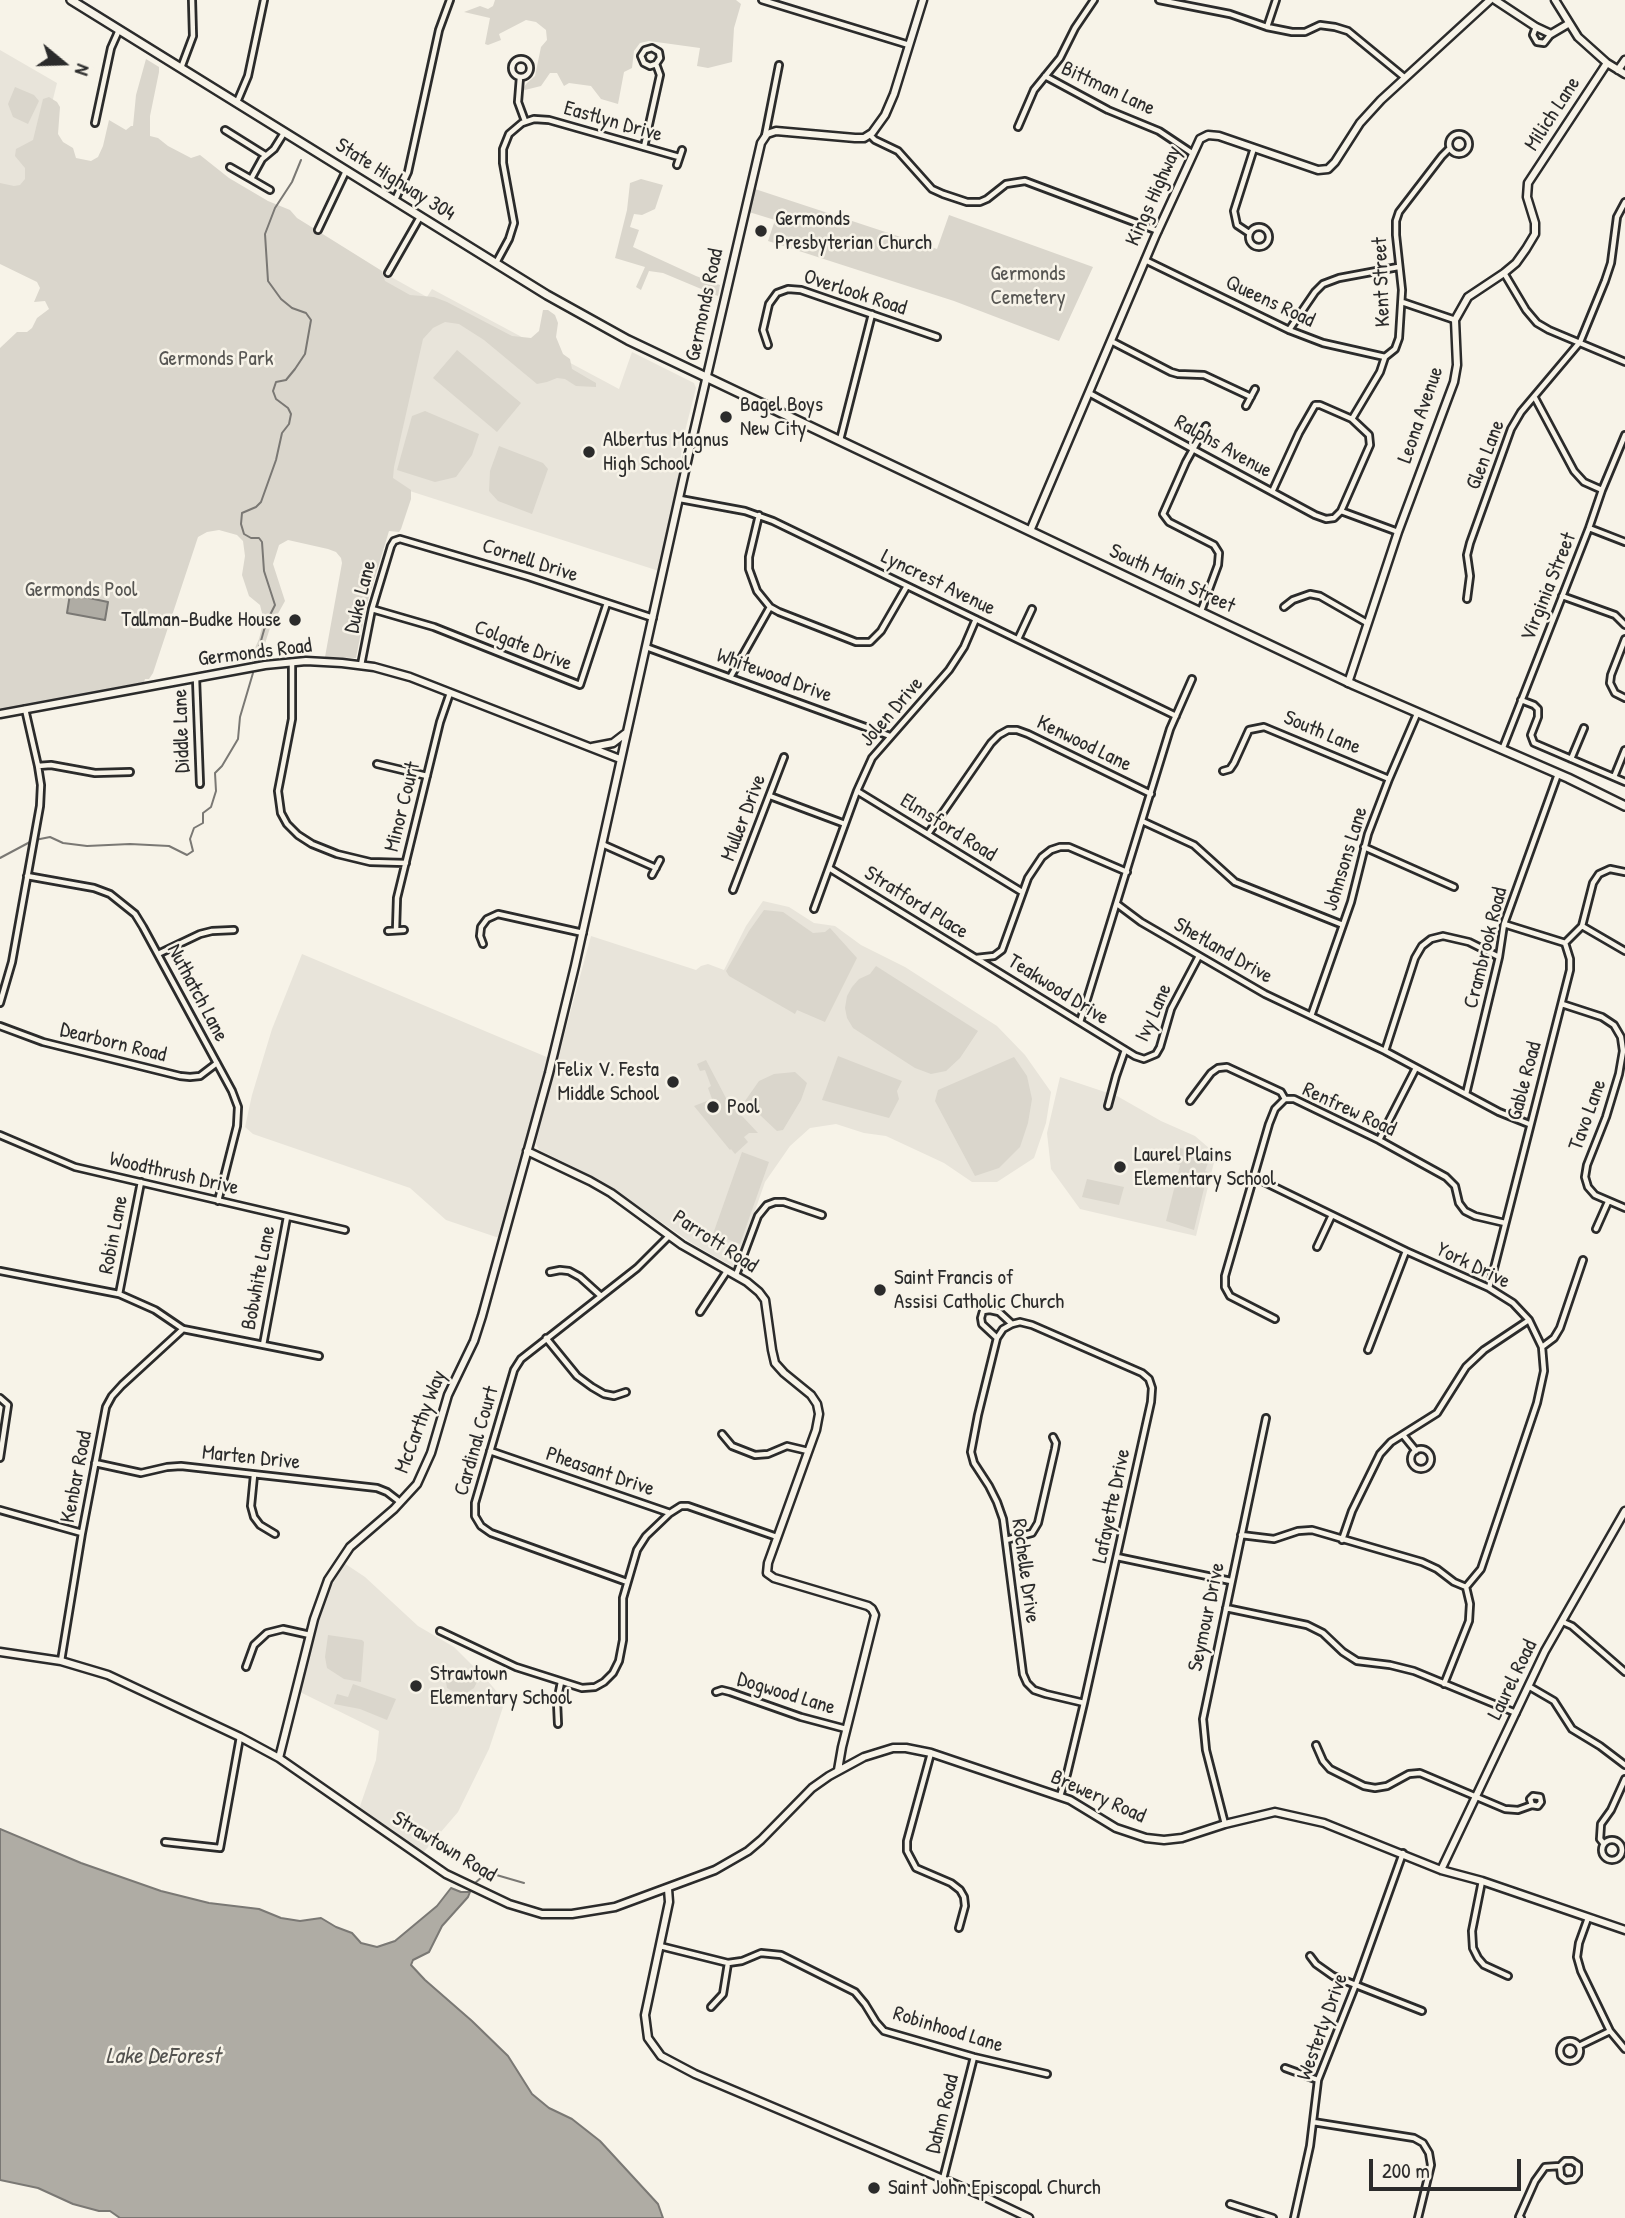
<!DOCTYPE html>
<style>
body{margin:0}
#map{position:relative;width:1625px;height:2218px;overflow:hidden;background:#f7f3e8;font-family:"Patrick Hand",sans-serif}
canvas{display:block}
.north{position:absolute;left:28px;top:28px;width:70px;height:70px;-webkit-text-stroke:5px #f7f3e8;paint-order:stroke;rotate:109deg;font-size:19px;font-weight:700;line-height:28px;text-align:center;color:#2b2b2b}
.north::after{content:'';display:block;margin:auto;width:24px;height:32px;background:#2b2b2b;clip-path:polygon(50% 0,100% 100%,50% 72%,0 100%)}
.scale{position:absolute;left:1369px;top:2159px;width:152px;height:32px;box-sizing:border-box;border:4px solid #2b2b2b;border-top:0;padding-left:9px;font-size:21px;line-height:24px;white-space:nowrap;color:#2b2b2b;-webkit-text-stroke:5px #f7f3e8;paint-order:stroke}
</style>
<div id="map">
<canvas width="1625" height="2218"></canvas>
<div class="north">N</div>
<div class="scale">200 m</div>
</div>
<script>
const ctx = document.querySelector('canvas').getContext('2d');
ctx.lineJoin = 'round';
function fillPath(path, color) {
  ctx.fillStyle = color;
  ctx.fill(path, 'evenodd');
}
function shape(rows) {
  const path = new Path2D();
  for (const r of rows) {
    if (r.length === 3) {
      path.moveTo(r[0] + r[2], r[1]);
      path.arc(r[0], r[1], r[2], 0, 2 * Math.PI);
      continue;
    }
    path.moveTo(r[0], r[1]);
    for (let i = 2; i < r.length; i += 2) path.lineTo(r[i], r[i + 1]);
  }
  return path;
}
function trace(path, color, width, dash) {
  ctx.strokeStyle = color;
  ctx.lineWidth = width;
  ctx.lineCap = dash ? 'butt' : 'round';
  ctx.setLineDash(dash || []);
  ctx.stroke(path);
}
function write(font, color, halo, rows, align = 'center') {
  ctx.font = font + ' "Patrick Hand",sans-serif';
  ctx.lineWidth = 5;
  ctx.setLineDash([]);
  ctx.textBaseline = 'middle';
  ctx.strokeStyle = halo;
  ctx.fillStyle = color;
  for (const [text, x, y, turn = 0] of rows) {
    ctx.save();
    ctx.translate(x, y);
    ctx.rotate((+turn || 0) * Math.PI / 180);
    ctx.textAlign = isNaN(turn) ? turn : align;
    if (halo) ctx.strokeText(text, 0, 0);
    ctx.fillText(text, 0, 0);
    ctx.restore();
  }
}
fillPath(shape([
 [0,50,57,83,11,267,0,261],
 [384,273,427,297,432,289,619,389,632,352,694,383,696,388,683,439,678,478,659,571,388,484,377,285],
 [763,901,789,907,814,923,835,926,861,945,905,967,997,1026,1025,1055,1051,1092,1046,1123,1034,1158,997,1182,972,1182,944,1163,886,1136,864,1133,836,1124,810,1128,790,1146,765,1182,735,1268,693,1244,600,1180,539,1150,536,1144,540,1124,591,936,696,970,701,966,708,964,724,970,746,926],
 [302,954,549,1058,499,1238,446,1220,410,1188,253,1134,245,1127,252,1095,272,1029],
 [1060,1077,1117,1096,1161,1121,1195,1136,1216,1154,1196,1236,1080,1209,1051,1169,1047,1133],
 [344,1563,365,1577,418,1626,454,1647,486,1679,505,1701,489,1749,458,1812,422,1854,359,1809,376,1760,379,1731,300,1692,325,1599]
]), '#e8e4da');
fillPath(shape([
 [495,0,736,0,741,4,734,28,732,62,708,68,697,66,700,48,649,41,640,43,634,51,632,68,624,72,618,104,601,99,591,86,569,83,564,86,557,73,550,73,541,86,521,91,527,83,535,76,541,47,547,40,546,30,536,22,526,20,499,34,501,40,488,45,485,44,490,18,464,12,480,6,488,9,493,6],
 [146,59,159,67,159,72,150,116,150,136,158,138,168,146,191,158,200,155,229,178,268,201,290,210,297,218,382,271,385,281,410,295,434,297,447,302,512,336,531,338,539,331,543,310,548,310,555,315,558,323,556,337,563,354,570,359,572,369,596,383,596,387,576,386,565,379,557,378,547,382,537,384,484,340,459,324,445,322,433,328,423,339,394,467,393,478,411,490,411,499,401,529,399,532,389,531,366,607,356,658,325,657,342,563,341,558,336,552,328,549,288,540,279,545,273,564,285,601,270,628,260,659,252,661,251,657,259,639,262,627,263,617,260,605,249,596,242,575,245,556,243,541,237,535,219,530,207,532,198,537,153,673,149,679,145,679,144,682,0,710,0,348,17,332,27,332,32,328,37,318,49,309,45,301,34,302,40,288,37,282,0,264,0,183,14,186,20,185,25,179,25,168,15,156,16,149,33,140,43,99,49,97,57,102,60,107,58,134,63,142,73,148,76,158,91,161,98,157,103,146,109,120,126,130,131,126,133,126,136,95],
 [15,87,34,95,39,101,28,124,13,117,8,104],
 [641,179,663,185,655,209,642,215,634,214,630,227,639,230,633,247,696,276,720,285,718,296,663,273,649,271,641,290,636,287,645,267,615,258,627,210,630,183],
 [755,189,937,249,949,215,1093,267,1059,341,954,301,768,241,775,220,749,212],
 [457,350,521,403,497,432,433,378],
 [425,411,479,434,472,455,456,477,435,482,397,470,412,416],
 [499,446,543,463,548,469,532,514,498,501,489,491,490,471],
 [764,910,783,912,813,933,825,932,830,928,857,958,825,1022,797,1010,795,1014,729,976,726,971,749,931],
 [876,966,978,1031,960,1058,946,1071,931,1074,915,1068,853,1028,847,1018,845,1008,847,996,852,987,859,979,870,974],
 [838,1056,902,1081,897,1091,899,1099,889,1118,822,1100],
 [1014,1057,1027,1076,1032,1099,1028,1123,1020,1147,999,1168,975,1176,935,1101,938,1090],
 [706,1060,727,1100,758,1133,749,1133,744,1137,748,1142,735,1154,731,1149,730,1150,694,1106,712,1099,708,1088,711,1086,705,1070,700,1071,697,1064],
 [795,1072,807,1083,801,1100,783,1130,777,1131,745,1101,759,1081,774,1074],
 [1180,1148,1211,1155,1205,1171,1208,1172,1194,1230,1166,1221,1180,1165,1176,1164],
 [742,1152,769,1162,740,1244,713,1234],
 [1087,1179,1124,1187,1119,1205,1082,1197],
 [328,1635,362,1640,364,1642,361,1682,344,1679,327,1668,325,1657],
 [454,1668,477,1682,474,1688,461,1696,447,1688,446,1682],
 [353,1684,396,1699,387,1720,360,1709,334,1704,337,1694,348,1697]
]), '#dad6cc');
const water = shape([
 [70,594,108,602,105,620,67,613,70,594],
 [0,1829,81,1863,161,1891,209,1903,259,1909,281,1918,300,1921,321,1918,336,1927,352,1933,361,1943,377,1947,395,1941,437,1906,451,1888,461,1892,470,1892,468,1897,442,1926,429,1952,413,1960,411,1965,425,1980,472,2021,508,2056,532,2094,549,2108,572,2119,600,2141,658,2204,663,2218,120,2218,110,2211,99,2211,73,2204,38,2188,0,2180,0,1829]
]);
fillPath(water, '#afaca4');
trace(water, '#7a7874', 2);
trace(shape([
 [255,662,266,623,275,605,264,571,262,542,259,538,251,538,244,534,241,524,242,513,256,507,261,502,276,460,282,433,289,424,291,414,288,408,276,399,273,391,276,382,286,380,295,369,305,354,311,320,306,313,292,308,281,299,268,281,265,234,275,208,292,182,301,160],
 [35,840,50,837,63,843,87,846,130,844,169,846,187,855,193,851,190,839,194,828,203,823,203,813,211,807,216,791,215,773,222,766,238,739,240,717,253,673],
 [0,858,30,842],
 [474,1884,483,1876,493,1874,524,1883]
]), '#7a7874', 2);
const street = shape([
 [762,0,909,45],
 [1159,0,1230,14,1267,27,1292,32,1305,32,1320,25,1335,27,1348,31,1404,77],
 [1267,27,1276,0],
 [1536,27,1533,35,1537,42,1544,43,1551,34],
 [521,68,9],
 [181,68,193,36,192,0],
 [1045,76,1108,110,1159,131,1192,153],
 [520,77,518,102,525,121],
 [237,102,248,76,264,0],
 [95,123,111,48,119,30],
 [1018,127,1034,90,1060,58,1075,28,1094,0],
 [225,130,265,155],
 [1459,144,10],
 [870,135,875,140,898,151,932,189,943,194,967,202,980,202,987,199,1006,184,1025,181,1158,231],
 [765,136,779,65],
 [644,147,660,75,656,64,660,58,659,52,652,48,645,50,641,56,644,63,650,66,656,64],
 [677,165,682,150],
 [230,167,251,179,262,159,274,149,284,133],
 [251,179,270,190],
 [395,200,408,172,439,30,450,0],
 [1259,237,10],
 [318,230,346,171],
 [1249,233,1237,225,1234,211,1254,148],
 [1145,260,1289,330,1323,343,1385,357],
 [496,263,509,239,514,223,503,163,503,149,509,134,522,123,534,119,549,120,679,157],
 [388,273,420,217],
 [1504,273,1526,310,1537,323,1549,330,1625,362],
 [1402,302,1455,320],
 [1289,330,1315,292,1323,284,1339,278,1398,267],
 [1111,341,1171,372,1178,374,1204,375,1251,397],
 [768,345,763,330,769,304,777,293,788,289,801,290,937,337],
 [1089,393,1315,515,1326,519,1334,518,1341,511,1370,445,1369,435,1352,419,1320,405,1315,405,1299,433,1272,492],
 [1535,398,1574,471,1584,482,1602,490],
 [1246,406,1255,389],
 [1352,419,1380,372,1385,357,1395,349,1399,338,1402,290,1396,235,1396,221,1399,212,1442,156,1450,148],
 [840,440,872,314],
 [680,499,745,511,773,521,1176,716],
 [1341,511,1398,532],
 [759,515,749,557,749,569,757,591,770,607,779,612,856,642,870,642,881,631,907,586],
 [1589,528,1625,542],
 [1562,596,1615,615,1625,625],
 [1467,599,1470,576,1467,555,1470,543,1511,429,1521,412,1580,342,1605,281,1611,263,1617,217,1625,202],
 [1284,607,1293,600,1310,594,1320,596,1367,623],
 [372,609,434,627,580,685,607,603],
 [1201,611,1218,565,1219,553,1214,545,1169,522,1163,514,1186,462,1206,426],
 [1018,639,1032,609],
 [1625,639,1611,675,1610,683,1615,693,1625,698],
 [646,647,890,736],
 [292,662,292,719,278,791,281,813,287,824,298,835,312,844,337,854,370,862,406,863],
 [361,665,372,609,391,546,394,541,400,539,529,577,653,618],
 [731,676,770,607],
 [196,678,200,784],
 [1521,700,1534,705,1538,709,1538,717,1531,735,1534,743,1625,782],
 [1502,750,1589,528,1602,490,1625,435],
 [1571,759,1584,728],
 [377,764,427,776],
 [38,766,51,765,95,773,130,772],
 [1223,771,1230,769,1234,763,1249,730,1264,727,1389,779],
 [1614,777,1625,750],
 [857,791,1022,892],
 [770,796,845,824],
 [1142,821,1194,845,1235,882,1343,925],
 [928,834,991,743,999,735,1008,730,1017,730,1028,734,1151,794],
 [602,844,656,868],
 [1364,847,1454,887],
 [829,868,1135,1056,1144,1059,1156,1054,1160,1047,1171,1009,1199,956],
 [652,875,660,860],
 [27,876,94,888,110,894,135,914,143,927,232,1091,238,1107,237,1126,218,1201],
 [733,890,784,757],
 [1117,904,1141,922,1265,994,1385,1051,1499,1112,1529,1124],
 [814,909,857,791,872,758,949,670,964,647,976,619],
 [1504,924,1565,943],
 [1582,926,1625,951],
 [396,930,397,898,440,722,450,693],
 [388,931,404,930],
 [1565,943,1582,926,1593,883,1599,874,1610,869,1625,872],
 [483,944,480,936,481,927,487,919,498,914,583,933],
 [158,954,200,934,212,931,234,930],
 [976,958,994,956,1002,950,1028,878,1042,857,1051,850,1060,847,1069,847,1127,872],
 [0,1003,12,962,40,806,41,785,38,766,25,709],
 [1562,1004,1602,1017,1614,1025,1621,1037,1623,1051,1619,1074,1606,1117,1587,1165,1585,1177,1588,1187,1595,1195,1625,1208],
 [1311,1016,1351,902,1368,834,1389,779,1417,714],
 [1080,1022,1170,729,1192,679],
 [0,1026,43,1042,180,1076,190,1077,200,1076,217,1063],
 [1385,1051,1415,958,1422,946,1431,939,1443,936,1469,942,1499,957],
 [1466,1094,1499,957,1504,924,1558,774],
 [1285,1099,1294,1099,1379,1140,1446,1177,1455,1186,1459,1203,1465,1211,1475,1216,1505,1223],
 [1190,1101,1211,1073,1218,1068,1227,1067,1281,1092,1285,1099],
 [1108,1106,1116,1076,1125,1050],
 [0,1135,75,1167,345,1230],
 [1379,1140,1416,1068],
 [1254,1177,1406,1251,1489,1288,1513,1303,1529,1320,1542,1347,1544,1371,1537,1403,1481,1569,1466,1587],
 [1596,1229,1608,1202],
 [1317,1247,1332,1215],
 [0,1271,119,1294,155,1310,183,1329,319,1356],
 [550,1272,560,1270,569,1271,580,1277,601,1296],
 [736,1275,758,1216,767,1205,775,1202,784,1202,822,1215],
 [1489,1288,1570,970,1570,959,1565,943],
 [119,1294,141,1182],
 [700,1312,727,1271],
 [1275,1319,1230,1296,1225,1287,1225,1276,1269,1124,1275,1109,1285,1099],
 [546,1338,577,1376,592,1387,604,1394,614,1396,626,1392],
 [997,1338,982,1324,981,1318,983,1311,990,1310,999,1312,1012,1324],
 [263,1345,287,1217],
 [1542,1347,1554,1338,1560,1328,1583,1260],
 [1368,1350,1406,1251],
 [0,1398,8,1405,0,1458],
 [722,1434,732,1446,755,1455,768,1454,787,1446,808,1451],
 [1403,1435,1416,1451],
 [1421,1459,10],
 [490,1451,670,1513,681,1506,688,1506,777,1537],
 [95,1463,141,1473,167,1467,181,1466,377,1488,387,1492,400,1502],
 [254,1475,251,1506,254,1517,260,1525,275,1534],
 [0,1510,82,1533],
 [1241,1535,1274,1539,1298,1531,1312,1530,1422,1562,1437,1569,1454,1582,1466,1587],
 [1006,1540,1032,1533,1038,1523,1055,1449,1056,1443,1053,1437],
 [1342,1540,1352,1511,1380,1454,1391,1442,1437,1413,1466,1367,1484,1350,1529,1320],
 [1117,1557,1231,1581],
 [627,1582,491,1533,481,1526,475,1516,475,1503,514,1370,521,1359,637,1268,669,1236],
 [1226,1608,1307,1625,1323,1633,1343,1652,1357,1661,1390,1665,1414,1671,1516,1713],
 [1563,1622,1572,1626,1625,1672],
 [440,1631,516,1667,582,1688,595,1687,604,1682,613,1673,619,1661,623,1640,623,1598,637,1550,646,1536,670,1513],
 [61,1661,82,1533,106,1407,112,1396,122,1385,183,1329],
 [246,1667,254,1645,267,1633,283,1629,310,1635],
 [1444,1684,1469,1621,1470,1604,1466,1587],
 [1530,1687,1554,1701,1572,1729,1600,1746,1625,1765],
 [716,1692,722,1690,730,1692,801,1717,846,1729],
 [558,1724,557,1702,561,1682],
 [1316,1745,1323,1761,1330,1769,1364,1786,1375,1788,1387,1786,1409,1774,1420,1773,1505,1809,1518,1810,1532,1805,1538,1806,1541,1802,1540,1797,1533,1796,1530,1799,1532,1805],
 [931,1753,907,1841,907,1851,916,1868,951,1883,960,1890,964,1897,965,1906,959,1928],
 [1060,1796,1067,1774,1084,1703,1151,1402,1152,1388,1149,1379,1142,1373,1032,1325,1020,1322,1012,1324,1003,1329,997,1338,978,1415,971,1452,974,1463,989,1486,997,1502,1003,1519,1023,1674,1027,1683,1034,1690,1046,1694,1084,1703],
 [1225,1824,1206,1750,1203,1719,1266,1418],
 [1612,1850,10],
 [165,1842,220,1848,240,1737],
 [1604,1844,1600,1839,1601,1824,1611,1810,1625,1779],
 [1482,1881,1472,1931,1473,1948,1478,1958,1484,1965,1508,1976],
 [1588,1918,1579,1943,1577,1957,1581,1971,1610,2031,1625,2049],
 [660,1946,728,1963,742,1961,761,1953,781,1955,855,1992,865,2004,876,2022,884,2031,974,2057,1047,2074],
 [1310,1956,1316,1964,1333,1976,1422,2011],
 [711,2007,723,1994,728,1963],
 [1570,2051,10],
 [1579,2046,1610,2031],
 [1285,2068,1318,2080],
 [1313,2122,1414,2138,1423,2143,1429,2153,1431,2165,1418,2218],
 [943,2179,974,2057],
 [1230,2204,1273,2218],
 [1294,2218,1310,2146,1318,2080,1356,1984,1403,1853],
 [1521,2218,1519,2217,1535,2181,1545,2167,1560,2166,1565,2161,1572,2161,1578,2165,1578,2174,1574,2179,1566,2180,1561,2176,1560,2166]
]);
const secondary = shape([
 [1495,0,1536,27,1551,34,1568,24],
 [1555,0,1578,37,1607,63,1625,74],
 [1618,70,1625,60],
 [1030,531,1155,237,1200,139,1208,135,1219,136,1318,170,1328,169,1335,162,1360,123,1381,100,1490,0],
 [1348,683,1398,532,1454,382,1457,365,1455,320,1468,297,1504,273,1516,263,1526,249,1535,234,1535,223,1527,197,1528,183,1607,63],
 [0,714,265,665,306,661,342,663,374,667,410,677,620,759],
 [592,747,613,743,626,733],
 [527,1151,590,1181,611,1193,682,1245,747,1282,759,1292,765,1300,772,1350,775,1363,784,1373,811,1395,817,1404,819,1414,816,1430,768,1563,767,1573,774,1578,868,1606,872,1609,875,1615,842,1747,838,1770],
 [0,1652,61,1661,108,1675,240,1737,279,1758,446,1874,509,1904,542,1914,572,1914,615,1907,715,1870,748,1851,761,1840,812,1788,829,1776,864,1757,893,1748,906,1748,931,1753,1070,1800,1116,1828,1146,1838,1164,1840,1182,1838,1225,1824,1275,1812,1324,1823,1441,1870,1482,1881,1625,1930],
 [279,1758,314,1619,328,1580,350,1547,394,1509,417,1484,431,1453,448,1395,474,1341,482,1316,549,1073,575,966,689,453,761,143,767,134,776,131,855,138,864,138,872,133,885,115,894,94,923,0],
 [1441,1870,1545,1651,1625,1511],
 [668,1889,669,1902,645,2015,648,2038,661,2056,695,2074,983,2196,1029,2218]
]);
const primary = shape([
 [71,0,547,295,628,340,1354,685,1568,778,1625,806]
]);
trace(street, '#2b2b2b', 10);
trace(secondary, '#2b2b2b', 11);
trace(primary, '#2b2b2b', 12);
trace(street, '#f7f3e8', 4.5);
trace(secondary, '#f7f3e8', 6);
trace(primary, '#f7f3e8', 7);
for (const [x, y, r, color] of [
 [761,231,7,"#2b2b2b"],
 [726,417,7,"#2b2b2b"],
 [589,452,7,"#2b2b2b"],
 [295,620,7,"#2b2b2b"],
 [673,1082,7,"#2b2b2b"],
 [713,1107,7,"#2b2b2b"],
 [1120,1167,7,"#2b2b2b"],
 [880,1290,7,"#2b2b2b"],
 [416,1686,7,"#2b2b2b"],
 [874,2188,7,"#2b2b2b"]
]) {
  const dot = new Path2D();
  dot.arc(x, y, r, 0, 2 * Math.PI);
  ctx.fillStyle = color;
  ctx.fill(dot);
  trace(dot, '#f7f3e8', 2.5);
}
write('21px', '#2b2b2b', '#f7f3e8', [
 ["Bittman Lane",1108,89,25],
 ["Milich Lane",1553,114,-57],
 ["Eastlyn Drive",613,122,16],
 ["State Highway 304",395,180,32],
 ["Kings Highway",1154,196,-66],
 ["Kent Street",1382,282,-92],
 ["Overlook Road",855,293,18],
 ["Queens Road",1270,302,25],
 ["Germonds Road",705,305,-78],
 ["Leona Avenue",1421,415,-71],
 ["Ralphs Avenue",1223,447,29],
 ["Glen Lane",1486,455,-69],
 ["Cornell Drive",530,561,18],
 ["South Main Street",1172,579,25],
 ["Lyncrest Avenue",938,583,26],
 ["Virginia Street",1549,587,-68],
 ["Duke Lane",361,597,-76],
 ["Colgate Drive",523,646,22],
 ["Germonds Road",255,653,-7],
 ["Whitewood Drive",774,676,20],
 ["Jolen Drive",892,712,-49],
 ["Diddle Lane",182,731,-92],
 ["South Lane",1322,733,23],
 ["Kenwood Lane",1084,744,26],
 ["Minor Court",403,807,-76],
 ["Muller Drive",744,818,-69],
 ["Elmsford Road",948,828,32],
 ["Johnsons Lane",1346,859,-73],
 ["Stratford Place",916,903,32],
 ["Crambrook Road",1486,948,-76],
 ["Shetland Drive",1223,951,30],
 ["Teakwood Drive",1058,990,32],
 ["Nuthatch Lane",197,993,62],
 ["Ivy Lane",1154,1013,-66],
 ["Dearborn Road",113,1043,14],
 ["Gable Road",1525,1081,-75],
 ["Renfrew Road",1349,1110,25],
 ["Tavo Lane",1588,1115,-70],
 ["Woodthrush Drive",174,1174,13],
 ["Robin Lane",114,1235,-79],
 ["Parrott Road",715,1242,33],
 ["York Drive",1473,1266,26],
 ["Bobwhite Lane",259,1278,-79],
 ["McCarthy Way",421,1422,-69],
 ["Cardinal Court",477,1441,-74],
 ["Marten Drive",251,1458,6],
 ["Pheasant Drive",600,1472,19],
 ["Kenbar Road",77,1477,-79],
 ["Lafayette Drive",1112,1506,-78],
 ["Rochelle Drive",1025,1571,82],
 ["Seymour Drive",1207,1617,-78],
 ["Laurel Road",1513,1680,-64],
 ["Dogwood Lane",786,1694,17],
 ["Brewery Road",1098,1797,24],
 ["Strawtown Road",444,1847,31],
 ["Westerly Drive",1323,2027,-70],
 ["Robinhood Lane",948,2030,17],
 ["Dahm Road",943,2114,-76]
]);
write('21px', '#2b2b2b', '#f7f3e8', [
 ["Germonds",775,219],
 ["Presbyterian Church",775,243],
 ["Bagel Boys",740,405],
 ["New City",740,429],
 ["Albertus Magnus",603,440],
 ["High School",603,464],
 ["Tallman-Budke House",281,620,"right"],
 ["Felix V. Festa",659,1070,"right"],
 ["Middle School",659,1094,"right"],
 ["Pool",727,1107],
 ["Laurel Plains",1134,1155],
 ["Elementary School",1134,1179],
 ["Saint Francis of",894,1278],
 ["Assisi Catholic Church",894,1302],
 ["Strawtown",430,1674],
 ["Elementary School",430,1698],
 ["Saint John Episcopal Church",888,2188]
], 'left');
write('21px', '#575653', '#f7f3e8', [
 ["Germonds",1028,274],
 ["Cemetery",1028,298],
 ["Germonds Park",216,359],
 ["Germonds Pool",81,590]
]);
write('italic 23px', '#53524f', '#f7f3e8', [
 ["Lake DeForest",163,2057]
]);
</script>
